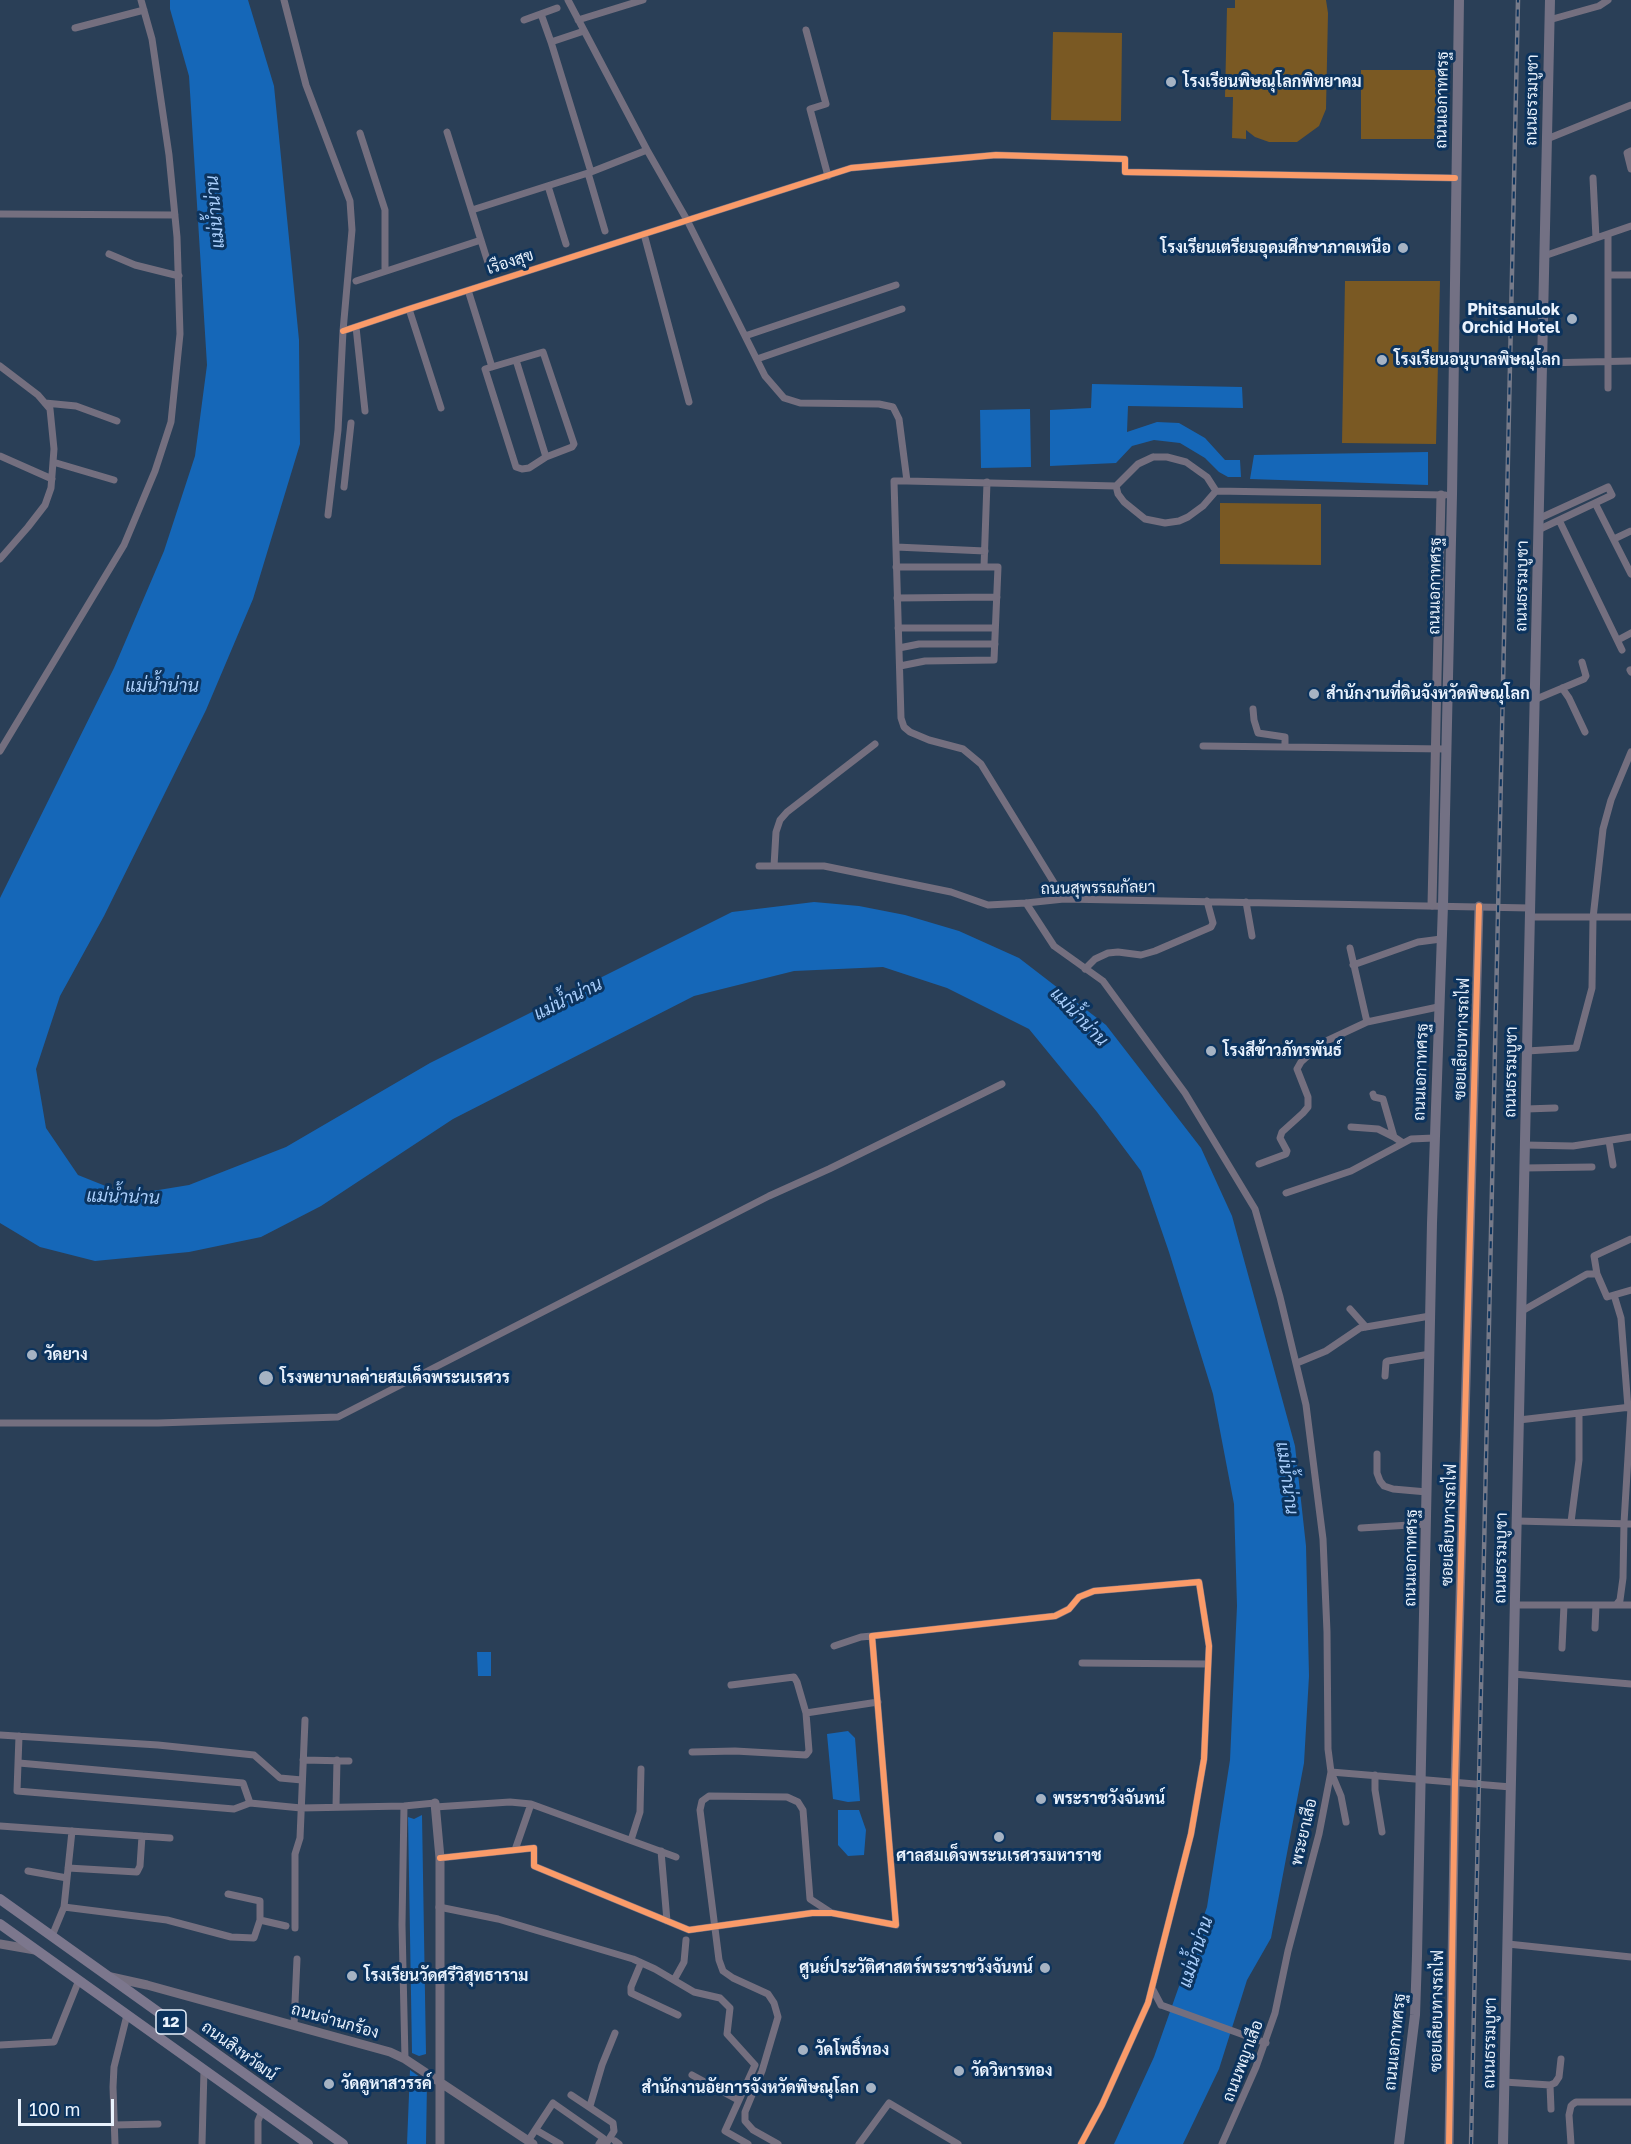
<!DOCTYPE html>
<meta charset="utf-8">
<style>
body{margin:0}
#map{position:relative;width:1631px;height:2144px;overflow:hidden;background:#2a3f57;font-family:"Golos Text",sans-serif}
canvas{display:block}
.scale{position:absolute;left:18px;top:2099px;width:96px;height:27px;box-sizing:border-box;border:3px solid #e9f2fd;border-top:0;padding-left:8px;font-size:18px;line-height:21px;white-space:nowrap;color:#e9f2fd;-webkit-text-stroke:4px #0c335d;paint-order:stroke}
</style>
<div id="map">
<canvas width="1631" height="2144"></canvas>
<div class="scale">100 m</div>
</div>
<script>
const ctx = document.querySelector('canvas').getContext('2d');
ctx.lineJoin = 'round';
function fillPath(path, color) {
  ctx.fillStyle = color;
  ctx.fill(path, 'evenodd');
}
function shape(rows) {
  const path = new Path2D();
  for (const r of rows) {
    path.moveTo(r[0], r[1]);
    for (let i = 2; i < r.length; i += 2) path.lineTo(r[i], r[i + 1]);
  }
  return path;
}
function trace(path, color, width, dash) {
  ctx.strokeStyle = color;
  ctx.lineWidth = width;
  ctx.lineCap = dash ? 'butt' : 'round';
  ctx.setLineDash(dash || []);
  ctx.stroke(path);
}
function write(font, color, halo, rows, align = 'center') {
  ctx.font = font + ' "Golos Text",Sarabun,sans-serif';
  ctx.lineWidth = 6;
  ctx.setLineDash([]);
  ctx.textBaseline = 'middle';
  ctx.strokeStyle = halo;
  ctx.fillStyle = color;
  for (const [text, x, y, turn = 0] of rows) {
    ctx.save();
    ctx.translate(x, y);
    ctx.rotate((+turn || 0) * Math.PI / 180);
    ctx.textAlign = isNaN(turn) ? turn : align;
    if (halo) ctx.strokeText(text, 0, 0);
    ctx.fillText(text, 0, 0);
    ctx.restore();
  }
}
fillPath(shape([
 [1235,0,1326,0,1328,13,1326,109,1319,126,1297,142,1269,142,1255,137,1246,130,1246,139,1232,138,1233,97,1225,97,1227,8,1235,8],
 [1053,32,1122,33,1121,121,1051,120],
 [1361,70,1437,70,1437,139,1361,139],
 [1345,281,1440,281,1436,444,1342,443],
 [1220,503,1321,504,1321,565,1220,564]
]), '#7a5923');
fillPath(shape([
 [170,0,248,0,274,86,299,340,300,444,253,599,206,710,104,916,60,996,36,1069,46,1128,78,1175,128,1195,189,1185,286,1147,430,1063,732,912,814,902,859,906,905,915,959,931,1019,958,1106,1025,1201,1148,1232,1216,1295,1446,1306,1546,1309,1676,1304,1763,1271,1938,1247,1980,1219,2069,1183,2144,1114,2144,1154,2057,1207,1907,1230,1760,1237,1606,1234,1504,1213,1394,1169,1252,1141,1171,1097,1112,1029,1029,947,988,883,967,794,971,694,996,453,1119,321,1206,261,1237,189,1252,95,1261,40,1247,0,1223,0,898,114,668,164,551,195,456,207,365,189,76,170,9],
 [1092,384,1242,387,1243,408,1128,406,1127,432,1157,422,1179,423,1205,438,1225,460,1240,460,1241,477,1228,477,1219,472,1205,458,1180,443,1154,440,1132,446,1116,463,1050,466,1050,410,1091,408],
 [1030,409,1031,467,981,468,980,410],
 [1428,452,1428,485,1250,479,1254,455],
 [477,1652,491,1652,491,1676,478,1676],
 [848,1731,855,1738,860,1801,848,1802,833,1799,827,1734],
 [838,1810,859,1810,866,1830,864,1855,848,1856,838,1845],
 [422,1815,426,2054,419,2056,412,2053,408,1817,414,1819],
 [410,2070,427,2082,426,2144,407,2144]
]), '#1567b8');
trace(shape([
 [284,0,306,85,350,201,352,230,343,331,338,430,328,515],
 [568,0,647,150,687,220,765,376,784,398,800,403,879,404,893,407,899,419,907,481,1116,486],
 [541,14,551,42],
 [524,20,557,8],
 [578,20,643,0],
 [1549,20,1599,6,1608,0],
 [75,28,144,10],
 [806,30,826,104,810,109,828,176],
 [584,31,551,42,591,172,647,150],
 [447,132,490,269],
 [360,133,385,210,385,271],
 [1547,139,1631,105],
 [1631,151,1627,153,1631,169],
 [588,173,605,231],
 [1593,178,1596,238],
 [548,186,566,244],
 [472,210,591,172],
 [0,214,175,215],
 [644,234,689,402],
 [109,254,135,265,179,276],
 [1544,256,1631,226],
 [1609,275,1631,275],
 [356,281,481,240],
 [468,290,492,367],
 [409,309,441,408],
 [356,327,365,411],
 [343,331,409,309,851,168,996,155,1125,159,1125,172,1455,178],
 [745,336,896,285],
 [757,359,902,309],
 [516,360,546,457,529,468,522,469,516,467,485,369,543,352,574,444,572,447,546,457],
 [1542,363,1631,361],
 [0,366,38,395,50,409,54,449,51,488,45,505,28,527,0,559],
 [1608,388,1608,234],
 [45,403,76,406,117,421],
 [0,456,52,479],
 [1153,457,1167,457,1186,462,1207,477,1216,491,1203,506,1188,517,1179,521,1165,523,1145,519,1124,502,1118,494,1116,486,1138,464,1153,457],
 [53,462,114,480],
 [907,481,894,481,901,718,904,727,910,732,929,740,963,749,981,764,1064,899],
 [344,487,351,423],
 [1216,491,1445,495],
 [1595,503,1631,574],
 [1559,520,1622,650],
 [1538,530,1612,495,1608,487,1538,519],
 [1614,539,1631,531],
 [896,547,985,551],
 [896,567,998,567,994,660,925,661,900,666],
 [984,567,987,482],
 [897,598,997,597],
 [898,628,995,628],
 [1618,640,1631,633],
 [899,648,919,644,995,644],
 [1630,670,1631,672],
 [1562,688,1569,698,1585,732],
 [1534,700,1584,679,1586,676,1582,662],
 [1253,709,1254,720,1258,733,1285,737,1285,747],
 [1203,746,1446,749],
 [0,751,124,545,155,471,171,422,180,334,177,237,169,155,152,39,141,0],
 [759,866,824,866,951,892,988,905,1026,903,1064,899,1530,908],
 [774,866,776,832,780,820,787,812,875,744],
 [1246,902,1252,936],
 [1026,903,1054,946,1103,981,1185,1093,1255,1209,1280,1297,1306,1405,1323,1539,1327,1632,1328,1749,1331,1772,1341,1796,1346,1822],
 [1530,917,1631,917],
 [1350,948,1367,1022],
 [1353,965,1418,942,1441,939],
 [1085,969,1095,959,1108,953,1118,952,1141,955,1155,951,1211,927,1213,923,1207,901],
 [1527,1051,1576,1048,1592,988,1593,918,1603,829,1611,800,1631,752],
 [1373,1094,1374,1097,1383,1099,1394,1137],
 [1526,1109,1555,1108],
 [1351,1127,1378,1129,1394,1137,1403,1143],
 [1609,1141,1613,1165],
 [1525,1145,1573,1146,1631,1137],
 [1259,1164,1286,1154,1287,1151,1280,1138,1282,1132,1303,1113,1308,1107,1308,1097,1297,1069,1301,1062,1322,1043,1367,1022,1438,1007],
 [1524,1168,1592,1167],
 [1286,1193,1351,1171,1411,1139,1434,1138],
 [1597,1274,1594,1256,1631,1239],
 [1614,1295,1621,1318,1628,1408],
 [1350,1309,1366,1327],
 [1522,1311,1587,1274,1597,1274,1607,1297,1631,1290],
 [1297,1363,1326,1351,1360,1328,1430,1316],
 [1385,1376,1386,1362,1388,1361,1430,1354],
 [1519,1420,1631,1407],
 [0,1423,158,1423,338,1417,769,1196,829,1169,1002,1084],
 [1377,1454,1377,1473,1380,1481,1384,1486,1393,1489,1427,1492],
 [1517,1521,1631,1524],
 [1571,1522,1579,1460,1579,1414],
 [1361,1528,1426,1524],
 [1515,1605,1564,1605],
 [1616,1605,1631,1605],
 [1595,1628,1596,1605],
 [834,1646,861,1637,872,1636],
 [1562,1648,1564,1605,1616,1605,1620,1600,1623,1578,1624,1523,1631,1407],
 [1082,1663,1208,1664],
 [1513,1674,1631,1684],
 [731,1685,794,1677,797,1682,806,1713],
 [0,1735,158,1745,254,1755,280,1778,302,1780],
 [19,1736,17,1791,234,1809,250,1803],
 [692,1752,735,1751,806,1755,809,1751,806,1713,878,1702],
 [303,1760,349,1761],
 [19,1763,243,1783,250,1803,301,1808,404,1806,435,1803],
 [1375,1775,1375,1790,1382,1832],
 [404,1806,402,1925,405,2059],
 [336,1807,337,1760],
 [435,1807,510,1802,531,1804,676,1857],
 [0,1826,170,1838],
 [631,1840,640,1812,641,1769],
 [515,1850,531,1804],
 [661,1851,667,1921],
 [440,1858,534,1848,534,1866,689,1930,812,1913,832,1913,896,1925,872,1636,1055,1616,1069,1609,1079,1597,1094,1591,1199,1582,1209,1646,1204,1759,1191,1834,1148,2003,1102,2105,1081,2144],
 [68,1868,137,1872,140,1866,142,1836],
 [28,1871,67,1878],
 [228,1894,260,1901,260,1920],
 [64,1907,167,1920,231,1937,254,1938,260,1920,286,1926],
 [439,1907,498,1919,633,1959,655,1969,694,1992,720,1998,730,2008,727,2034,755,2065,725,2131,748,2144],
 [295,1928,295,1854,300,1838,305,1720],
 [52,1936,64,1907,72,1831],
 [1508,1944,1631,1957],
 [641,1963,631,1987,631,1993,678,2015],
 [674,1980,684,1962,686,1940],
 [1152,1988,1161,2005],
 [1161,2005,1266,2043],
 [294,2025,297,1959],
 [0,2045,54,2042,79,1980],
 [692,2075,738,2100],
 [1504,2082,1550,2085,1551,2109],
 [1550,2085,1555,2083,1559,2077,1561,2059],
 [571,2095,613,2123,614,2131,606,2144],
 [590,2106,602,2065,615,2033],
 [114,2125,158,2124],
 [536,2130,560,2144],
 [528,2141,553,2103,603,2138,599,2144],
 [615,2141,619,2144],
 [115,2144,113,2087,114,2067,127,2015],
 [202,2144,204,2070],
 [258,2144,258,2121,262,2111],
 [778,2144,753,2130,745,2121,745,2112,762,2071,778,2017,774,2003,768,1994,733,1978,723,1971,719,1960,700,1810,702,1801,709,1796,787,1797,798,1802,803,1810,810,1899,830,1912],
 [859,2144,889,2103,958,2144],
 [1222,2144,1256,2067,1275,2013,1288,1951,1319,1834,1331,1772,1511,1787],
 [1571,2144,1569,2115,1571,2106,1573,2104,1576,2102,1631,2102]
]), '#746f7f', 7);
trace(shape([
 [1432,905,1441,495],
 [435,1803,440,1858,440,2144],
 [0,1944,35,1950],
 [111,1977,147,1985,390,2052,405,2059,533,2144],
 [1449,2144,1455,1783,1479,906]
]), '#746f7f', 9);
trace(shape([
 [1399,2144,1415,2015,1417,1956,1432,1223,1443,905,1452,495,1459,0],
 [1503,2144,1550,0]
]), '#737184', 10);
trace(shape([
 [0,1899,343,2144],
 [0,1924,308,2144]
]), '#7c778d', 10);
const rail = shape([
 [1471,2144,1518,0]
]);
trace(rail, '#767a89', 4.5);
trace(rail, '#0c335d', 2, [7]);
trace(shape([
 [343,331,409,309,851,168,996,155,1125,159,1125,172,1455,178],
 [440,1858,534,1848,534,1866,689,1930,812,1913,832,1913,896,1925,872,1636,1055,1616,1069,1609,1079,1597,1094,1591,1199,1582,1209,1646,1204,1759,1191,1834,1148,2003,1102,2105,1081,2144],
 [1449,2144,1455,1783,1479,906]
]), '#fa9b69', 6);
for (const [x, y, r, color] of [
 [1171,82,6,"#a6b3c3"],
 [1403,248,6,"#a6b3c3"],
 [1572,319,6,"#a6b3c3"],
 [1382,360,6,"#a6b3c3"],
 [1314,694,6,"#a6b3c3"],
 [1211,1051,6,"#a6b3c3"],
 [32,1355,6,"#a6b3c3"],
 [266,1378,8,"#a6b3c3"],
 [1041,1799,6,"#a6b3c3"],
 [999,1837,6,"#a6b3c3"],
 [1045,1968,6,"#a6b3c3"],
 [352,1976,6,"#a6b3c3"],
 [803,2050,6,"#a6b3c3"],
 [959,2071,6,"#a6b3c3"],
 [329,2084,6,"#a6b3c3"],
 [871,2088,6,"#a6b3c3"]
]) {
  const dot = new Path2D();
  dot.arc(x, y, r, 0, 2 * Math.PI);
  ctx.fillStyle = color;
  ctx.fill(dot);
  trace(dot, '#0c335d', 2);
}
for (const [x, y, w] of [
 [171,2022,30]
]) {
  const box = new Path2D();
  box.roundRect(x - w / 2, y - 12, w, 24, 4.5);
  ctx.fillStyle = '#0c335d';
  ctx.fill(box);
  trace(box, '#e9f2fd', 1.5);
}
write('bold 15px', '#e9f2fd', null, [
 ["12",171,2022]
]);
write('bold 16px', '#e9f2fd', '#0c335d', [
 ["โรงเรียนพิษณุโลกพิทยาคม",1183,82],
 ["โรงเรียนเตรียมอุดมศึกษาภาคเหนือ",1391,248,"right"],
 ["Phitsanulok",1560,310,"right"],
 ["Orchid Hotel",1560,328,"right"],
 ["โรงเรียนอนุบาลพิษณุโลก",1394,360],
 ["สำนักงานที่ดินจังหวัดพิษณุโลก",1326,694],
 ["โรงสีข้าวภัทรพันธ์",1223,1051],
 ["วัดยาง",44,1355],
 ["โรงพยาบาลค่ายสมเด็จพระนเรศวร",280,1378],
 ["พระราชวังจันทน์",1053,1799],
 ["ศาลสมเด็จพระนเรศวรมหาราช",999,1856,"center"],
 ["ศูนย์ประวัติศาสตร์พระราชวังจันทน์",1033,1968,"right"],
 ["โรงเรียนวัดศรีวิสุทธาราม",364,1976],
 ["วัดโพธิ์ทอง",815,2050],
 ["วัดวิหารทอง",971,2071],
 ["วัดคูหาสวรรค์",341,2084],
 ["สำนักงานอัยการจังหวัดพิษณุโลก",859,2088,"right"]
], 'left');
write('16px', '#e9f2fd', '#0c335d', [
 ["ถนนเอกาทศรฐ",1442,100,-89],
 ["ถนนธรรมบูชา",1532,100,-89],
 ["เรืองสุข",510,262,-18],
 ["ถนนเอกาทศรฐ",1435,586,-89],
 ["ถนนธรรมบูชา",1522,586,-89],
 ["ถนนสุพรรณกัลยา",1098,888,-1],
 ["ซอยเลียบทางรถไฟ",1462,1039,-88],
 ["ถนนเอกาทศรฐ",1421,1072,-88],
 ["ถนนธรรมบูชา",1511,1072,-89],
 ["ซอยเลียบทางรถไฟ",1449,1525,-88],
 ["ถนนเอกาทศรฐ",1411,1558,-89],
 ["ถนนธรรมบูชา",1501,1558,-89],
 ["พระยาเสือ",1304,1832,-77],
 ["ซอยเลียบทางรถไฟ",1437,2011,-89],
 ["ถนนจ่านกร้อง",335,2021,16],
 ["ถนนเอกาทศรฐ",1395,2042,-84],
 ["ถนนธรรมบูชา",1490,2043,-89],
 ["ถนนสิงหวัฒน์",239,2051,36],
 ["ถนนพญาเสือ",1243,2061,-69]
]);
write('italic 18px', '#aacffc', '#0c335d', [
 ["แม่น้ำน่าน",215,212,-95],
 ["แม่น้ำน่าน",162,686],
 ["แม่น้ำน่าน",568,999,-26],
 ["แม่น้ำน่าน",1079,1017,46],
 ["แม่น้ำน่าน",123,1197,2],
 ["แม่น้ำน่าน",1287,1478,82],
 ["แม่น้ำน่าน",1196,1952,-72]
]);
</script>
